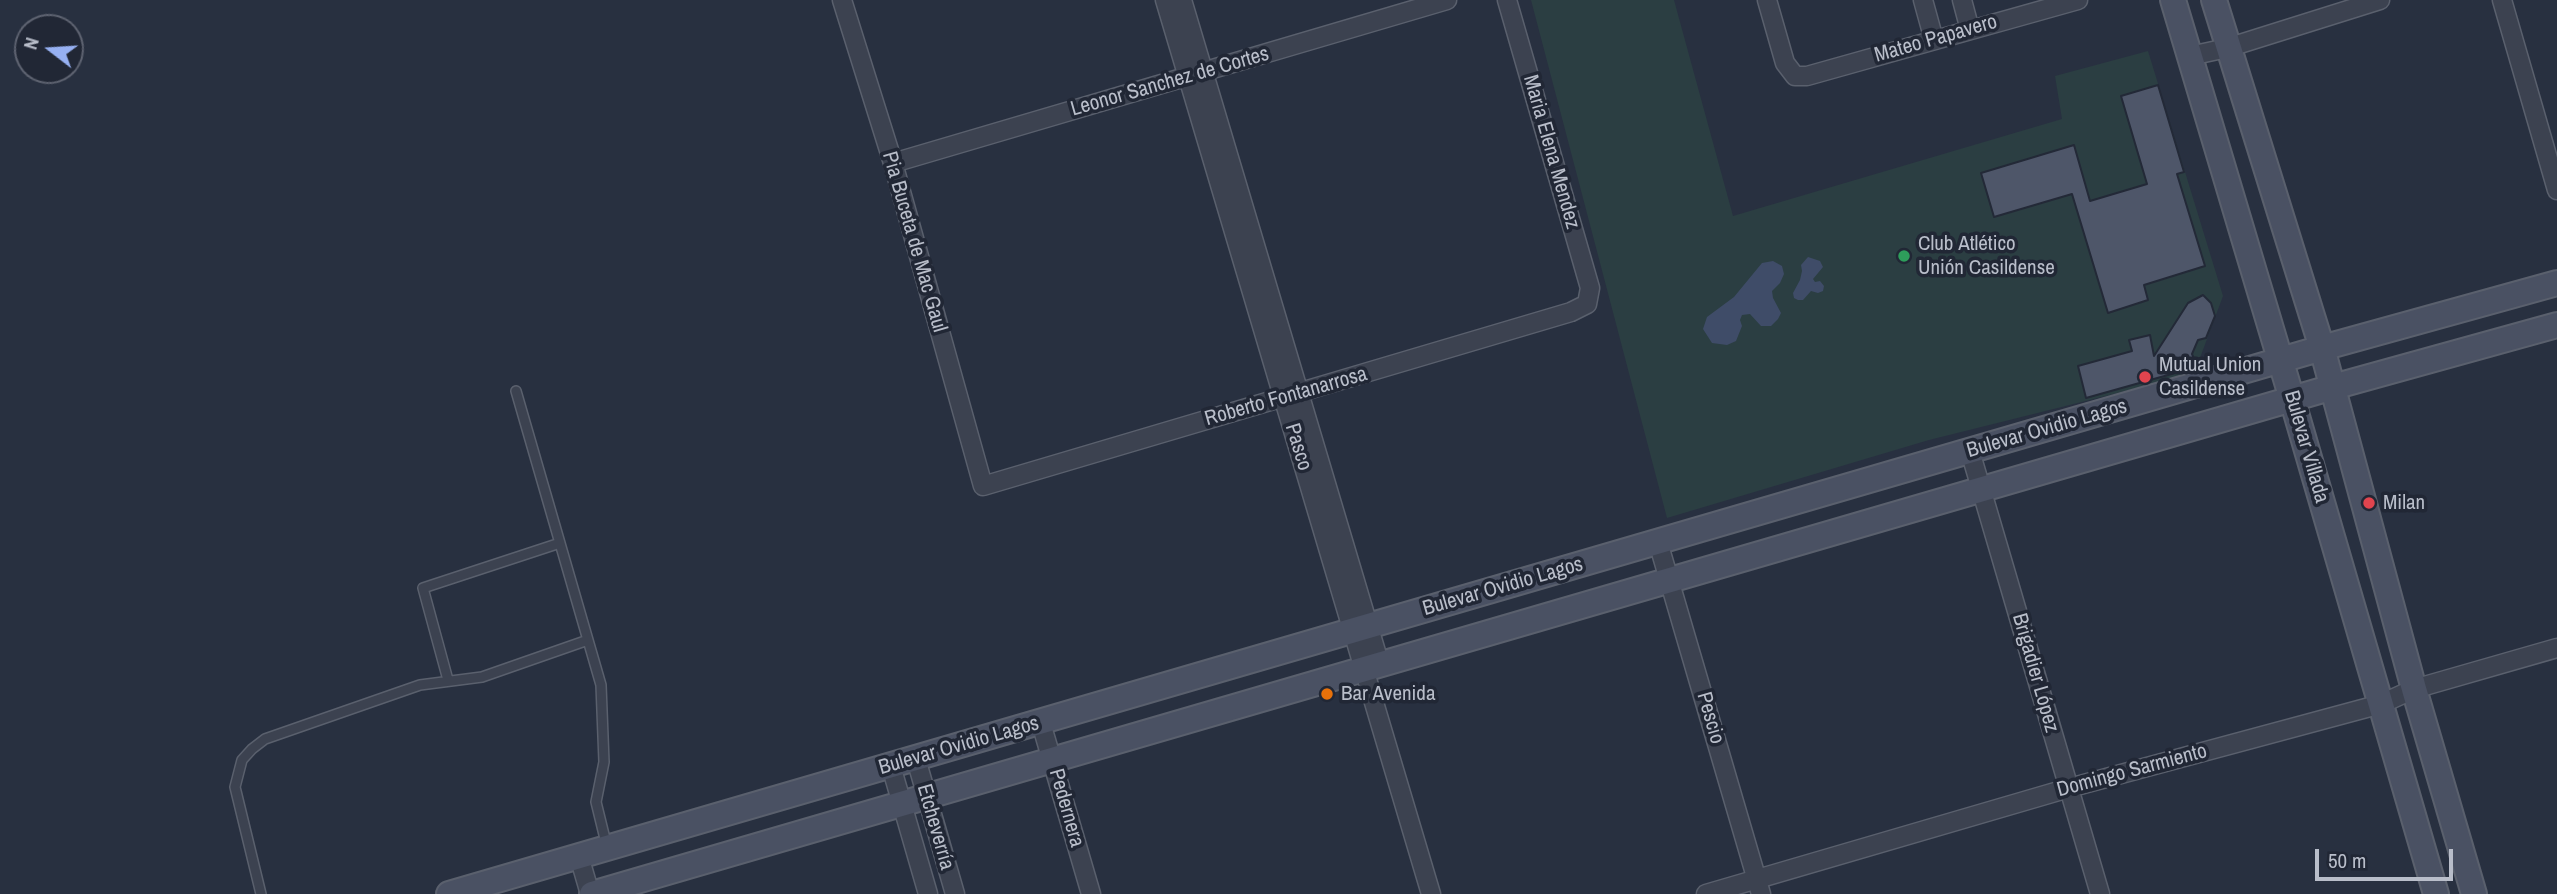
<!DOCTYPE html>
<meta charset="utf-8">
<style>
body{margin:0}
#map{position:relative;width:2557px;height:894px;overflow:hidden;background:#283040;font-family:"Archivo Narrow",sans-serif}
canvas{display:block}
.north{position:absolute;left:14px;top:14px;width:70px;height:70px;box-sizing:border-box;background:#212735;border:2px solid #5e6371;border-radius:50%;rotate:287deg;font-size:19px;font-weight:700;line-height:28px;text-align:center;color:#b9beca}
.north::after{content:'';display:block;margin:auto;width:24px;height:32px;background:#96b0f2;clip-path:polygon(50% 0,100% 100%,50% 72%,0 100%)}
.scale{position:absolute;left:2315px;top:849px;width:138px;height:32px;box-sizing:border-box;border:4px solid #b9beca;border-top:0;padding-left:9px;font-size:21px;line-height:24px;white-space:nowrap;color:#b9beca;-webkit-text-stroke:5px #212735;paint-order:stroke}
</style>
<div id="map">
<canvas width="2557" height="894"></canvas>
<div class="north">N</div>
<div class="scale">50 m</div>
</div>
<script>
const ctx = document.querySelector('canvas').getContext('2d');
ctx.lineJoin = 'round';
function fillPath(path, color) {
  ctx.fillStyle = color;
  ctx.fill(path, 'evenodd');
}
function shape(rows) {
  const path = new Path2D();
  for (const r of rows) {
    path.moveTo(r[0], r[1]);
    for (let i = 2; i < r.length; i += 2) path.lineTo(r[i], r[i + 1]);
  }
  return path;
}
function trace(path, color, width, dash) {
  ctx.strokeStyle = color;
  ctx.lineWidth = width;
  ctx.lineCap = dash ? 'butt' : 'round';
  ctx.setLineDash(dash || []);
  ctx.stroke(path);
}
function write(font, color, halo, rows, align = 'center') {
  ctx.font = font + ' "Archivo Narrow",sans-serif';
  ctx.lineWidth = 7;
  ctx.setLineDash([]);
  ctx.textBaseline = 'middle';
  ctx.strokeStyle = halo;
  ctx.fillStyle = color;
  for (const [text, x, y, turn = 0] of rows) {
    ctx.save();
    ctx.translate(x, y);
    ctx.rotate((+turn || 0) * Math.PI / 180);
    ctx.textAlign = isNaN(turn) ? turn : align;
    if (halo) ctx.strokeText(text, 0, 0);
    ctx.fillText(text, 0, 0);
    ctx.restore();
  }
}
fillPath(shape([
 [1531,0,1674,0,1733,216,2062,119,2055,76,2148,51,2223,296,2194,374,1929,440,1667,518]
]), '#2b3e42');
fillPath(shape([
 [1808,257,1820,261,1823,267,1813,279,1815,282,1820,281,1824,286,1823,291,1818,293,1811,291,1803,300,1798,300,1794,298,1793,293,1800,280,1802,271,1801,265],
 [1773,261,1782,266,1784,274,1780,283,1772,291,1773,298,1781,313,1778,319,1771,326,1761,326,1750,314,1742,315,1740,320,1742,326,1736,341,1727,345,1712,343,1703,329,1707,317,1734,297,1762,263]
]), '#3f4c68');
const building = shape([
 [2158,85,2184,172,2177,174,2205,266,2144,285,2148,300,2108,313,2072,194,1994,217,1981,173,2074,145,2090,201,2147,184,2121,96,2158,85],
 [2203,295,2211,303,2215,316,2206,338,2198,340,2192,354,2195,361,2193,368,2086,398,2078,366,2132,351,2129,340,2150,335,2154,356,2188,303,2203,295]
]);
fillPath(building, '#4e5669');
trace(building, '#232937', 2);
const service = shape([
 [516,391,601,685,604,762,596,802,607,847],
 [448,680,423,588,560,543],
 [261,894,235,787,242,760,252,749,265,739,420,685,482,677,588,640]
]);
const minor = shape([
 [842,0,893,163,983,486,1571,312,1587,304,1590,288,1507,0],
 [1165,0,1431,894],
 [1182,0,1380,665],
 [1767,0,1785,63,1795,76,1807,76,2078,0],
 [1923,0,1934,40],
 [1962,0,1970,30],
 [2502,0,2557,190],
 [2190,56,2227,48,2380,0],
 [893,163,1447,0],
 [1970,451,2100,894],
 [1658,542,1761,894],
 [1041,723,1091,894],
 [916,759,955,894],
 [891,766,928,894],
 [579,856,590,894],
 [1706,894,2069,788,2381,704,2414,689,2557,648]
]);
const secondary = shape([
 [2173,0,2292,399,2436,894],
 [2214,0,2322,348,2414,689,2474,894],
 [449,894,2322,348,2557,283],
 [592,894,2333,387,2557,325]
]);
trace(service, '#5a606d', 12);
trace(minor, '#5a606d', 21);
trace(secondary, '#5a606d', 28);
trace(service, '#3c4250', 9);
trace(minor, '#3c4250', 18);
trace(secondary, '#4a5163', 24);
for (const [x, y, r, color] of [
 [1904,256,7,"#2e9e5b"],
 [2145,377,7,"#e0444e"],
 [2369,503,7,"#e0444e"],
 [1327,694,7,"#e8710a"]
]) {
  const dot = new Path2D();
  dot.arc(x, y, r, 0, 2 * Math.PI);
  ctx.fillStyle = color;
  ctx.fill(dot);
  trace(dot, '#212735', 2.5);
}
write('21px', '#b9beca', '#212735', [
 ["Mateo Papavero",1936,39,-16],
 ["Leonor Sanchez de Cortes",1170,82,-16],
 ["Maria Elena Mendez",1551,152,74],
 ["Pia Buceta de Mac Gaul",914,242,74],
 ["Roberto Fontanarrosa",1286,397,-16],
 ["Bulevar Ovidio Lagos",2047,429,-16],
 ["Pasco",1298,447,73],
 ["Bulevar Villada",2306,447,74],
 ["Bulevar Ovidio Lagos",1503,587,-16],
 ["Brigadier López",2035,673,74],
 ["Pescio",1710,718,74],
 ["Bulevar Ovidio Lagos",959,746,-16],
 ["Domingo Sarmiento",2132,771,-15],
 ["Pedernera",1066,808,74],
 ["Etcheverría",935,827,74]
]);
write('21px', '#b9beca', '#212735', [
 ["Club Atlético",1918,244],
 ["Unión Casildense",1918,268],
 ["Mutual Union",2159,365],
 ["Casildense",2159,389],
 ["Milan",2383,503],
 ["Bar Avenida",1341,694]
], 'left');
</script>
